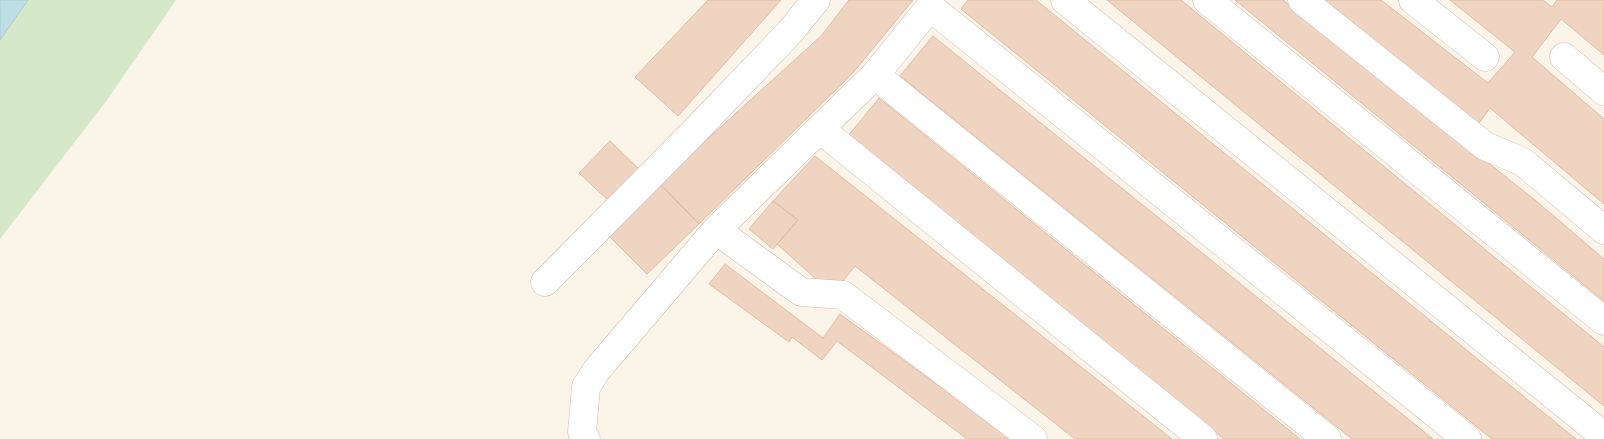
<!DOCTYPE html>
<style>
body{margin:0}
canvas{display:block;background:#fbf4e9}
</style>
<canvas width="1604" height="439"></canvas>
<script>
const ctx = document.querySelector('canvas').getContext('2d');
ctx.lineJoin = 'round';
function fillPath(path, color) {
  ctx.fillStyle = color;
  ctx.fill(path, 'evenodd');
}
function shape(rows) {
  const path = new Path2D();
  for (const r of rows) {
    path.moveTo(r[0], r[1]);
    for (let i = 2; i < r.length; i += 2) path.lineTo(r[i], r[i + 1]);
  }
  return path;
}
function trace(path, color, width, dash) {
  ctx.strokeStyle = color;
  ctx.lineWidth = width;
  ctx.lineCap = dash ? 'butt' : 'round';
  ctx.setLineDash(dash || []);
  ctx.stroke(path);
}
fillPath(shape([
 [28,0,176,0,107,100,0,239,0,40]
]), '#d5e8c8');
const water = shape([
 [0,0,28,0,0,40,0,0]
]);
fillPath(water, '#bedee4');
trace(water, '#a5cdd5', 1);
const building = shape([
 [708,0,781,0,678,116,635,77,708,0],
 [849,0,913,0,852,74,699,224,659,183,821,36,849,0],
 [968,0,1036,0,1576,439,1492,439,961,9,968,0],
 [1107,0,1181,0,1604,347,1604,406,1107,0],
 [1235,0,1283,0,1535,200,1604,259,1604,301,1235,0],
 [1322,0,1381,0,1488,83,1515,52,1450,0,1543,0,1552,7,1557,0,1604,0,1604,55,1561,19,1532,57,1604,119,1604,204,1490,108,1477,126,1322,0],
 [933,36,1433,439,1352,439,900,76,933,36],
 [879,98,1300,439,1224,439,848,136,879,98],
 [610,141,640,170,610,202,579,173,610,141],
 [815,156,1172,439,1075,439,855,266,843,281,817,280,777,244,798,220,773,201,815,156],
 [659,183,699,224,647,274,607,234,659,183],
 [773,201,798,220,773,249,749,229,773,201],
 [725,264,823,338,840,314,1012,439,967,439,837,341,822,360,792,337,789,342,709,284,725,264]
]);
fillPath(building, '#efd4c2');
trace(building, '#e0bba4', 1);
const minor = shape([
 [1065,0,1604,436],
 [1207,0,1604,321],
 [1302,0,1485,146,1523,162,1604,230],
 [1413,0,1485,57],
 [1564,57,1604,91],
 [875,75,1327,439],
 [821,130,1203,439],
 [716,230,875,75,930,7,1467,439],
 [545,282,692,134,790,32,816,0],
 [586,439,582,432,586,387,596,371,716,230,801,292,843,295,1033,439]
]);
trace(minor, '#cdbcaf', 29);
trace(minor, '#fff', 28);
</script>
